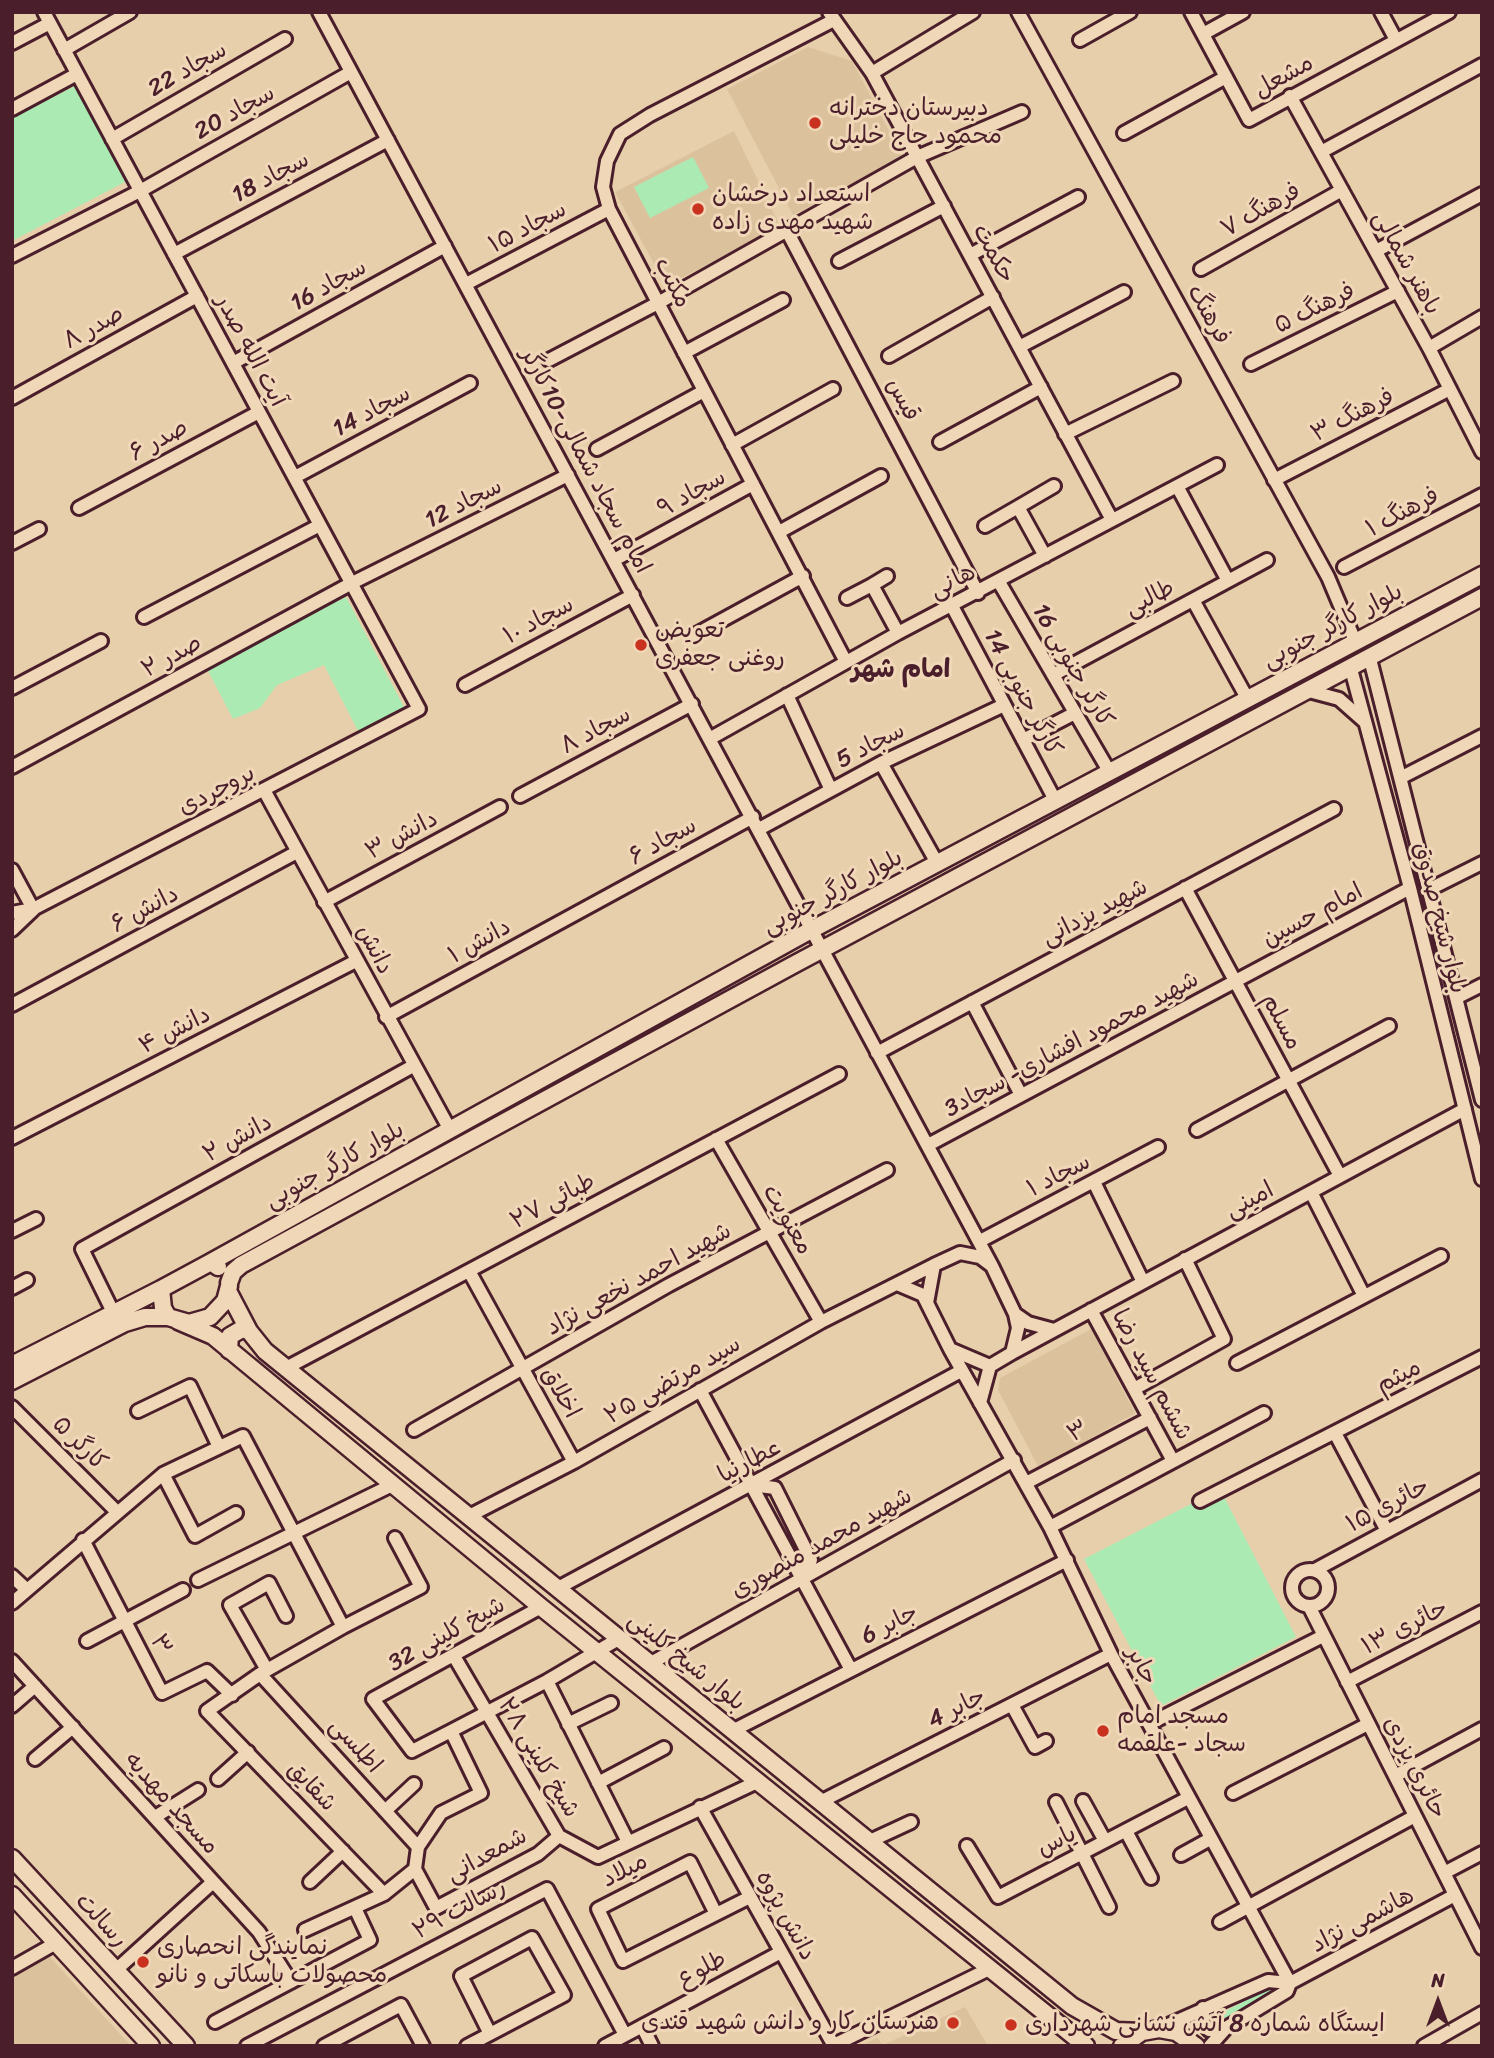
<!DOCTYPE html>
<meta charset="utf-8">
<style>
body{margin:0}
#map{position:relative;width:1494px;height:2058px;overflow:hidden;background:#e8cfac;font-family:Sriracha,sans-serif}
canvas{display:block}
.frame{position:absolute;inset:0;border:14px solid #4a1f2b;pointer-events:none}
.north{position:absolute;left:1403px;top:1967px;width:70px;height:70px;-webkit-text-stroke:5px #f0d7b7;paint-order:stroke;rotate:0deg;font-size:19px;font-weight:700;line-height:28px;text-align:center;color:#4a1f2b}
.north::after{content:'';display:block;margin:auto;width:24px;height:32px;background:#4a1f2b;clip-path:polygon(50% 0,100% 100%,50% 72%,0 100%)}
</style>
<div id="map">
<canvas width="1494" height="2058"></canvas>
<div class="frame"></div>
<div class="north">N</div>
</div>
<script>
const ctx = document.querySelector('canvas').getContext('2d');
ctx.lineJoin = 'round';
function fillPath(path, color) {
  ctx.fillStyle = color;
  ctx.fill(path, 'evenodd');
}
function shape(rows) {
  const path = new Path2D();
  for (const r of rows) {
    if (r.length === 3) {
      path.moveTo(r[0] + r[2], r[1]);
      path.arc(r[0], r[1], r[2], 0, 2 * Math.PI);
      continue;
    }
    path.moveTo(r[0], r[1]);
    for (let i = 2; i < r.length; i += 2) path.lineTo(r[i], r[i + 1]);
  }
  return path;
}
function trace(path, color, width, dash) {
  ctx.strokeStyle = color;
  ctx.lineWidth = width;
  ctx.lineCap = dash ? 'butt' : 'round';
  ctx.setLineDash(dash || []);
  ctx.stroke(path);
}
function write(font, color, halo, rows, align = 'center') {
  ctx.font = font + ' Sriracha,"Playpen Sans Arabic",sans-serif';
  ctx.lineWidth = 6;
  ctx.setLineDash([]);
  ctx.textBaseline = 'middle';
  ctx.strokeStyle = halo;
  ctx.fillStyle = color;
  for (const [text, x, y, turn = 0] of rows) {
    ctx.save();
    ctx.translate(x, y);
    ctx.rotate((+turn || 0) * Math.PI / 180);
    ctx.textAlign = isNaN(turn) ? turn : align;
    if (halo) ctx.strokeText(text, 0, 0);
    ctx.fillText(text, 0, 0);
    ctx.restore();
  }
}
fillPath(shape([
 [808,47,852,61,903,157,793,215,727,89],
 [734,131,780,226,666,286,615,192],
 [1091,1329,1135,1413,1039,1468,998,1390,1000,1378],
 [49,1956,131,2046,12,2046,12,1976],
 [965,2007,988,2046,860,2046,877,2038,883,2045]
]), '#dbc29c');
fillPath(shape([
 [75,86,125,182,12,241,12,118],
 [693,157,709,188,650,218,634,187],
 [346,597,404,707,358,731,324,665,277,685,260,708,233,719,206,667],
 [1220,1489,1296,1637,1161,1706,1084,1559],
 [1279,1983,1280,1988,1216,2023,1213,2021,1216,2016]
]), '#abebb3');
const minor = shape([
 [319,12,992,1266],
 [829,12,872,73,1112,520],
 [1018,12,1328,577,1355,641],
 [1191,12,1249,120,1449,12],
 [1381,12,1396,40],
 [834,20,650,115,620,134,607,161,603,187,609,209,846,662],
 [1203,34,1243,12],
 [1080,40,1130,12],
 [12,43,50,23],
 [64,50,130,12],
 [872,73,973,12],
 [1290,96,1429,348,1482,452],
 [12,109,77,74],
 [1124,133,1226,77],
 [112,139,285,39],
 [1321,152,1482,65],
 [786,229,978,593],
 [1376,251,1482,194],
 [174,254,388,140],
 [970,255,1078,197],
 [12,256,140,191,351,72],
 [839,261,944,206],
 [1201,269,1342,190],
 [466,284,609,209],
 [1019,347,1124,292],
 [1429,348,1482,317],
 [684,353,783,300],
 [889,356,993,297],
 [549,360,658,303,917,157,1022,112],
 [233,363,445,246],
 [1251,364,1398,291],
 [12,398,197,296],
 [1065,434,1173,381],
 [940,442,1041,387],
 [732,445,833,389],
 [597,449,704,391],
 [295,477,470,383],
 [1274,480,1450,389],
 [1177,486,1228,581],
 [1018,507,1054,486],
 [79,508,259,412],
 [985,526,1018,507,1045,556],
 [779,532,881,476],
 [12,543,39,529],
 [614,560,753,484],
 [1344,567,1482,495],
 [887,576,872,585,898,633],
 [999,582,1109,771],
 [847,598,872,585],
 [1193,600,1247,698],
 [952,606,1055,800],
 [144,617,320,525],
 [693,636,803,576],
 [1370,659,1482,1100],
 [1351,669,1410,888,1482,1179],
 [1053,675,1267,560],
 [465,685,633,595],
 [12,688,101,641],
 [1309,691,1339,699,1365,722],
 [787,695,831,790],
 [711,738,898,633,1217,465],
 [1023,740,1075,713],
 [881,763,937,863],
 [12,767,352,583,568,475],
 [1402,777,1482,736],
 [264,790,449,1128],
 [520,796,692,704],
 [759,829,881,763,1004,705],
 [12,870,33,909],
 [1185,888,1340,1176],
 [1430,889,1482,863],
 [324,902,500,807],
 [12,913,33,909,419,709,44,12],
 [12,930,33,910],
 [1456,998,1482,985],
 [972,1002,1021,1095],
 [12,1005,297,852],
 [386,1017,753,817],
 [877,1053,1334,809],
 [1197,1130,1389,1026],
 [12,1138,356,961],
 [716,1139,821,1322],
 [928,1145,1410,888],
 [1094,1182,1143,1282],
 [1311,1192,1364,1296],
 [12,1231,36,1219],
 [980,1241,1158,1147],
 [469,1271,574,1462],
 [897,1284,923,1295,927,1303],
 [12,1288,27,1280],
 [1091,1310,1173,1461],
 [113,1312,82,1249,413,1066],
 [1015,1314,1028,1323,1054,1330],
 [950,1349,1050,1527,1111,1654,1290,1983],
 [1012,1353,1465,1109],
 [1237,1363,1441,1256],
 [286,1368,839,1074],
 [1134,1389,1224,1339,1185,1259],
 [700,1390,850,1668],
 [980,1403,990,1366],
 [12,1407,116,1511],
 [138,1411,190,1386,219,1447],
 [414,1430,669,1285,887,1170],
 [1335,1433,1387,1531],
 [163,1474,195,1536,236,1513],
 [1026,1483,1150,1418],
 [751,1485,775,1488,811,1560,802,1579],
 [1200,1501,1482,1357],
 [469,1516,574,1462,821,1322,934,1265,960,1253,980,1257,992,1266,1015,1314,1018,1328,1012,1353,990,1366,950,1349,927,1303,934,1265],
 [1050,1527,1264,1413],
 [83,1540,162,1693,207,1671,232,1695],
 [1310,1588,18],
 [1315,1570,1482,1480],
 [12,1576,27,1590],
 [198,1580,392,1485],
 [558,1588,961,1371],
 [12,1603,163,1474,243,1436,343,1627,421,1587,395,1538],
 [1309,1606,1482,1948],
 [343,1627,260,1674,207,1711,384,1894],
 [87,1641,183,1590],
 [454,1656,559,1836,598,1857,759,1781],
 [12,1661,259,1932,291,1982],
 [651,1663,1014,1460],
 [267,1670,230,1605,269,1583,286,1616],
 [260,1674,418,1847],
 [547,1681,628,1842],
 [1347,1682,1482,1612],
 [1012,1705,1035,1747,1046,1741],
 [12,1706,35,1686],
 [568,1724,611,1703],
 [1149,1724,1323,1636],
 [734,1730,1067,1560],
 [451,1731,412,1751,373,1699,541,1607],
 [35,1759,73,1727],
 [1395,1776,1482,1729],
 [218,1779,248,1752],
 [598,1783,664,1748],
 [1233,1793,1368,1724],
 [822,1801,1111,1654],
 [1083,1801,1105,1841],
 [1056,1802,1109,1907],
 [700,1807,834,2046],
 [385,1811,414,1784],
 [155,1817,198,1790],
 [1126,1831,1151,1878],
 [870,1841,911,1822],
 [967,1846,998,1897,1188,1798],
 [1181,1855,1210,1839],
 [415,1869,436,1908,538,1854,559,1836],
 [1444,1873,1482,1853],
 [310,1882,343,1851],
 [716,1914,690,1862,598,1909,623,1961,750,1897],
 [1220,1922,1415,1816],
 [305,1930,384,1894,415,1869,418,1847,441,1813,481,1793,451,1731,547,1681,620,1638],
 [12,1968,56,1943],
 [116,1970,213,1882],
 [1290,1983,1455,1895],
 [1203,2008,1203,2023,1209,2030,1226,2028],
 [215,2022,370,1940,355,1908],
 [642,2026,652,2046],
 [1159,2029,1268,1981,1290,1983],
 [834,2045,991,1968],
 [247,2046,547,1889,625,2035],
 [324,2046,401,2005,423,2046],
 [467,2046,490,2034,564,1995,532,1938,461,1976,490,2034],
 [605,2046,781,1952],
 [1210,2046,1226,2028,1287,1991,1290,1983],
 [1424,2046,1482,2013]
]);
const major = shape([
 [211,1262,811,930,1482,575],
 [229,1283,233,1272,241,1265,793,965,1482,597],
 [228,1291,249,1331,265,1351,1072,2006,1116,2031,1142,2032],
 [168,1317,163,1308,161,1289,211,1262,218,1267],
 [178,1321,213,1336,541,1607,1086,2046],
 [229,1350,230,1336,242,1329,249,1331],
 [12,1365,161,1289],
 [12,1381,125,1323,145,1317,168,1317,189,1323,210,1317,225,1301,229,1286],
 [12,1858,186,2046],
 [12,1895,151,2046],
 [1122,2046,1142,2032,1159,2029,1176,2032,1196,2046]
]);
trace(minor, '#4a1f2b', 18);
trace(major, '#4a1f2b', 21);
trace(minor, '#f0d7b7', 12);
trace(major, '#f0d7b7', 16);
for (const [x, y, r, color] of [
 [815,123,7,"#c8321e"],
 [698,209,7,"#c8321e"],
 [641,645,7,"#c8321e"],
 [1103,1731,7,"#c8321e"],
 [143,1962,7,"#c8321e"],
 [953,2023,7,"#c8321e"],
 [1011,2025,7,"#c8321e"]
]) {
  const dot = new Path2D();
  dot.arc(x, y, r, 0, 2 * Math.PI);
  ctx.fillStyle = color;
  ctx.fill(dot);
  trace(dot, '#f0d7b7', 2.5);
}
write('24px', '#4a1f2b', '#f0d7b7', [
 ["سجاد 22",188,70,-30],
 ["مشعل",1284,77,-29],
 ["سجاد 20",235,113,-29],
 ["سجاد 18",271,178,-28],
 ["فرهنگ ۷",1261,211,-29],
 ["سجاد ۱۵",528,228,-28],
 ["حکمت",993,254,62],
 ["باهنر شمالی",1406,263,61],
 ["مکتب",672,283,63],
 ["سجاد 16",329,286,-29],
 ["فرهنگ ۵",1315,309,-26],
 ["فرهنگ",1208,315,61],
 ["صدر ۸",94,328,-29],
 ["آیت الله صدر",250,351,62],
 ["قیس",902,400,62],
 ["سجاد 14",372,412,-28],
 ["فرهنگ ۳",1353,416,-27],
 ["صدر ۶",159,441,-28],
 ["امام سجاد شمالی-10کارگر",585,461,62],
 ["سجاد ۹",692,494,-29],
 ["سجاد 12",464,504,-27],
 ["فرهنگ ۱",1403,513,-28],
 ["هانی",953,582,-27],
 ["طالبی",1150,599,-28],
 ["سجاد ۱۰",539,621,-28],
 ["بلوار کارگر جنوبی",1333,627,-28],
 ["صدر ۲",172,657,-28],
 ["کارگر جنوبی 16",1072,666,60],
 ["کارگر جنوبی 14",1022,693,62],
 ["سجاد ۸",596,731,-28],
 ["سجاد 5",871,746,-27],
 ["بروجردی",217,791,-27],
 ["دانش ۳",402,836,-28],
 ["سجاد ۶",663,842,-29],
 ["بلوار کارگر جنوبی",833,893,-28],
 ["دانش ۶",145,910,-28],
 ["شهید یزدانی",1095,913,-28],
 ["امام حسین",1313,916,-28],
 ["بلوار شیخ صدوق",1439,918,76],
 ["دانش ۱",480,942,-29],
 ["دانش",374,950,62],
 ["مسلم",1281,1022,62],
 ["دانش ۴",175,1031,-27],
 ["شهید محمود افشاری- سجاد3",1072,1045,-28],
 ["دانش ۲",238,1139,-29],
 ["بلوار کارگر جنوبی",335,1166,-29],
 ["سجاد ۱",1059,1176,-27],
 ["امینی",1250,1201,-28],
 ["طبائی ۲۷",553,1202,-28],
 ["معنویت",787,1220,60],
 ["شهید احمد نخعی نژاد",639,1280,-29],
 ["ششم سید رضا",1151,1375,62],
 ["میثم",1399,1377,-27],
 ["۲۵ سید مرتضی",673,1381,-30],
 ["اخلاق",560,1393,61],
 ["۳",1078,1432,-28],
 ["کارگر ۵",79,1444,45],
 ["عطارنیا",750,1462,-28],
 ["حائری ۱۵",1388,1506,-28],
 ["شهید محمد منصوری",822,1544,-29],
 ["جابر 6",890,1625,-27],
 ["حائری ۱۳",1405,1628,-27],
 ["شیخ کلینی 32",447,1635,-29],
 ["۳",160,1645,63],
 ["بلوار شیخ کلینی",686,1662,39],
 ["جابر",1141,1666,62],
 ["جابر 4",957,1709,-27],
 ["اطلسی",355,1746,48],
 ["شیخ کلینی ۲۸",538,1758,59],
 ["حائری یزدی",1414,1768,63],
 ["شقایق",311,1787,46],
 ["مسجد مهدیه",171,1804,48],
 ["یاس",1057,1842,-27],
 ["شمعدانی",487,1856,-29],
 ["میلاد",625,1871,-27],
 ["رسالت ۲۹",460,1910,-28],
 ["دانش پژوه",785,1916,61],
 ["رسالت",101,1921,47],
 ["هاشمی نژاد",1363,1921,-28],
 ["طلوع",702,1970,-28]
]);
write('24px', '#4a1f2b', '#f0d7b7', [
 ["دبيرستان دخترانه",829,109],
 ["محمود حاج خلیلی",829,137],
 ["استعداد درخشان",712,195],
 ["شهید مهدی زاده",712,223],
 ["تعویض",655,631],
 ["روغنی جعفری",655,659],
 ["مسجد امام",1117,1717],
 ["سجاد -علقمه",1117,1745],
 ["نمایندگی انحصاری",157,1948],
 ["محصولات باسکاتی و نانو",157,1976],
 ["هنرستان کار و دانش شهید قندی",939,2023,"right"],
 ["ایستگاه شماره 8 آتش نشانی شهرداری",1025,2025]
], 'left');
write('bold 26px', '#4a1f2b', '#f0d7b7', [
 ["امام شهر",901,670]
]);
</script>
